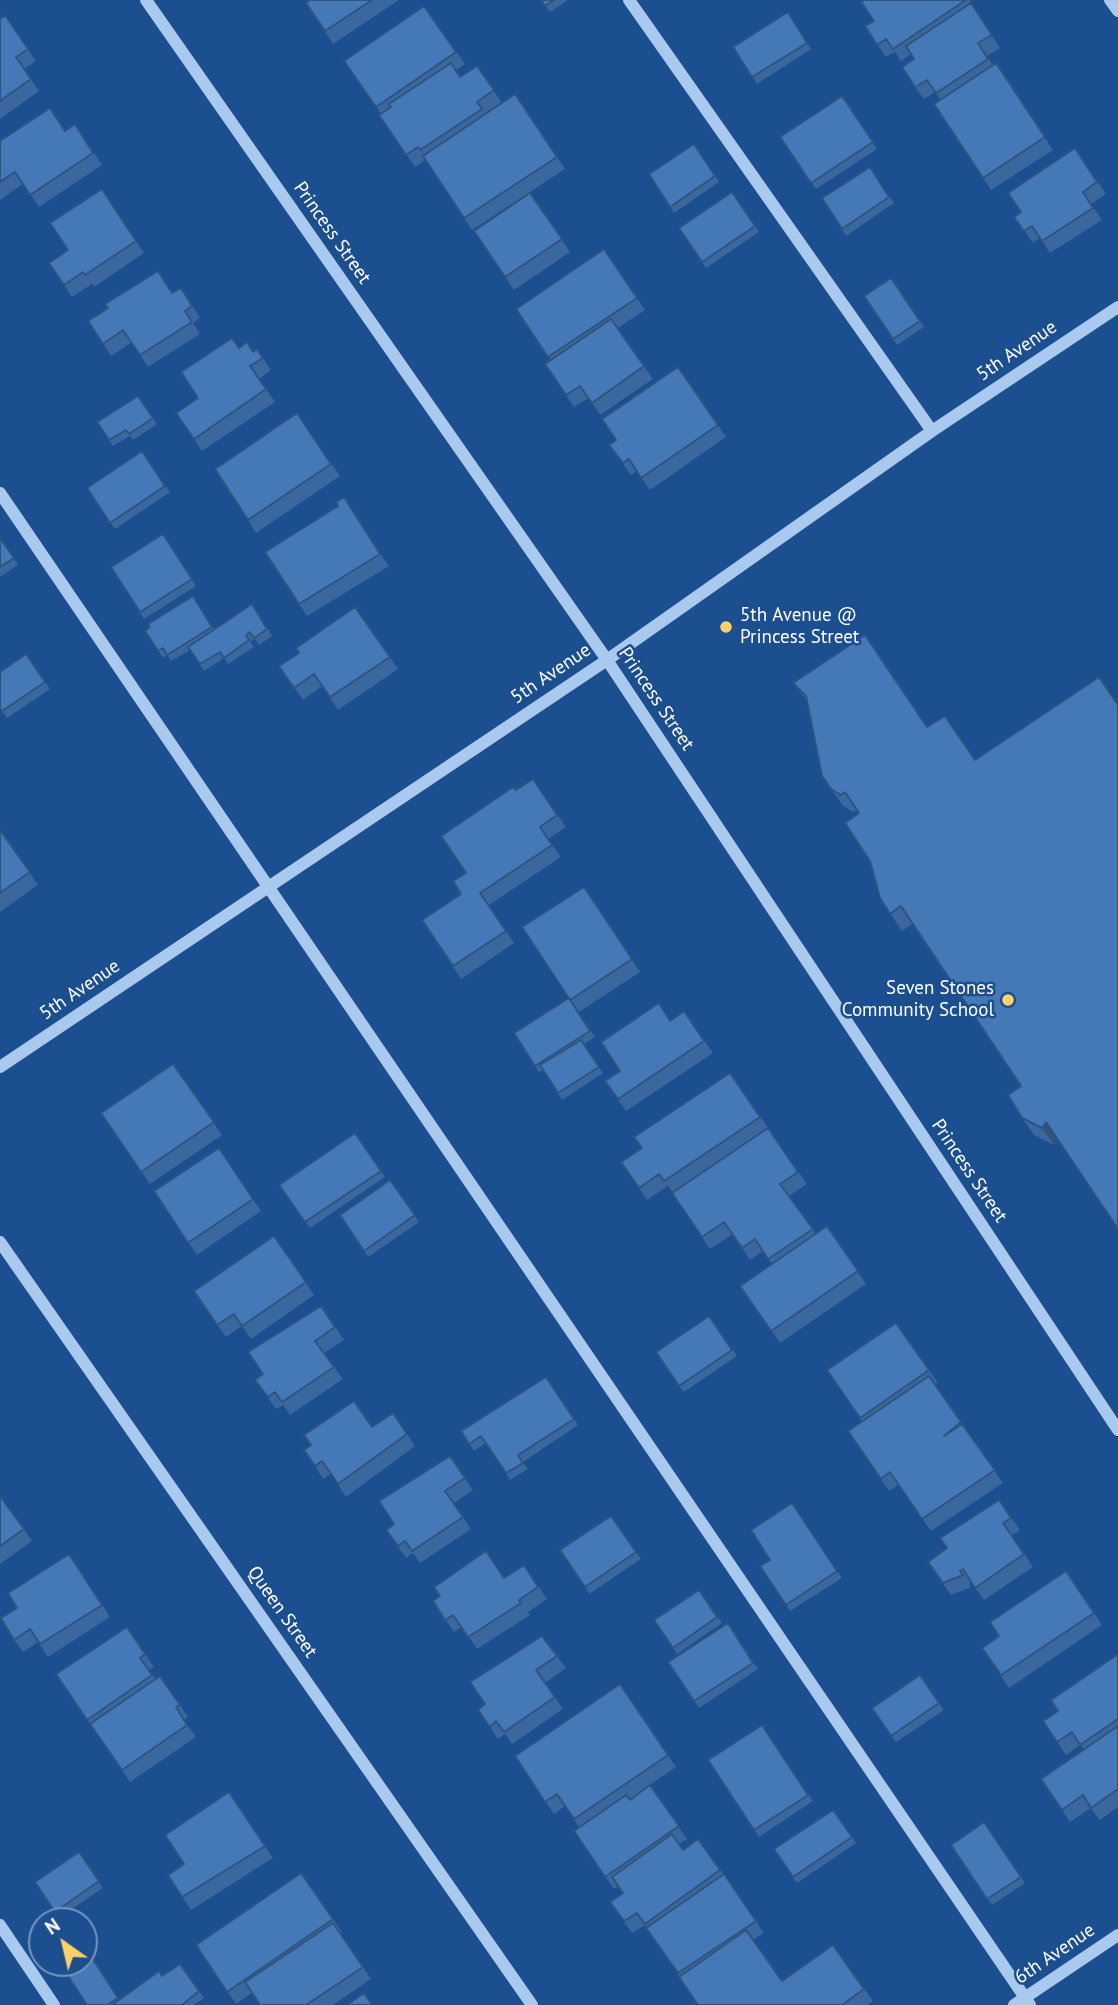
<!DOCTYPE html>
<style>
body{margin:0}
#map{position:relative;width:1118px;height:2005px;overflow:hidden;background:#1b4f8f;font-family:"PT Sans",sans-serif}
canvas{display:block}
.north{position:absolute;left:28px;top:1907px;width:70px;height:70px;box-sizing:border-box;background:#1b4f8f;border:2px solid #7695bc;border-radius:50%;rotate:326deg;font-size:19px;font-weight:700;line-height:28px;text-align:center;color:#fff}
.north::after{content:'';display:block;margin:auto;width:24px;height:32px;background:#ffd166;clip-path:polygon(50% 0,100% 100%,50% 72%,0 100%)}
</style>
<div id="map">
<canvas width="1118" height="2005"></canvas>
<div class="north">N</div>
</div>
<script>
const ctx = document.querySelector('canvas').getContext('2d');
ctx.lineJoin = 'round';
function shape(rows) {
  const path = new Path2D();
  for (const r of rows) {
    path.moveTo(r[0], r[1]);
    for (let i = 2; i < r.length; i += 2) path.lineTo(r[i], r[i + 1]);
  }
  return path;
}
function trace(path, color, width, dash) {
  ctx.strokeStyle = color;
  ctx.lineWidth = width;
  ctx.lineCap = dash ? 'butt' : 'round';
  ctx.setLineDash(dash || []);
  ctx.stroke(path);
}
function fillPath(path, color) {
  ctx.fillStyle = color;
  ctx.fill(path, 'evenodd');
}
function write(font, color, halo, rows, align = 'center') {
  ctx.font = font + ' "PT Sans",sans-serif';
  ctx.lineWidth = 5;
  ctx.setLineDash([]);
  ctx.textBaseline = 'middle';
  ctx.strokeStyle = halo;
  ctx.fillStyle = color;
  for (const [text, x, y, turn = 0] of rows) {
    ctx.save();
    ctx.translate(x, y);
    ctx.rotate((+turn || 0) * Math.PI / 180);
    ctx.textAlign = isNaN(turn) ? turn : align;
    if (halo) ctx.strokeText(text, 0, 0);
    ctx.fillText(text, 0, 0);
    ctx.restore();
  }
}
trace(shape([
 [146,0,607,660,1118,1430],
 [629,0,932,431],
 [1110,0,1118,11],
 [0,493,1030,2005],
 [0,1067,607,660,932,431,1118,307],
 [0,1242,532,2005],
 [0,1925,54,2005],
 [1014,2005,1118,1935]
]), '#a9c9ee', 12);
fillPath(shape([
 [310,0,399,0,333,44,306,3],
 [541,0,568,0,550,12],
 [864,0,970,0,977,11,976,11,1000,48,987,56,993,65,1005,75,1053,150,991,190,983,178,940,100,935,92,924,99,915,87,914,59,911,54,901,61,895,52,886,57,865,26,874,21],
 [424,6,465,64,456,70,461,77,477,66,502,103,515,94,565,169,472,230,425,160,415,167,379,115,381,114,344,61],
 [788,12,811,49,757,84,733,47],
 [5,15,36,61,24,69,39,91,0,119,0,19],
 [842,96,877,149,816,189,780,137],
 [75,124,102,165,39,207,23,184,0,200,0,141,65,131],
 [694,144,719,182,674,213,649,174],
 [1075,148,1106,194,1091,204,1102,220,1050,253,1040,238,1033,243,1014,217,1021,212],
 [870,167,894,203,846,236,822,198],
 [102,189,144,253,94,287,92,284,72,297,49,263,68,250],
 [732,192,759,232,706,268,679,228],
 [530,193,570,252,514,290,474,231],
 [604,249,645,310,618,328,653,379,600,415,589,398,574,407,545,364,551,360,516,309],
 [891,278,924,327,897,345,864,296],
 [172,293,189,300,200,318,193,323,200,334,148,367,132,342,111,356,103,344],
 [239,348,253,352,257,349,271,370,259,379,275,402,202,451,176,413,198,398],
 [678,367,726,437,650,490,637,471,631,475,609,445,616,440],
 [138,396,157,424,133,440,130,436,113,446,97,422],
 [297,413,340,476,256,533,248,520],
 [142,451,170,492,115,529,87,488],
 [352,509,389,566,307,616,299,604],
 [163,534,196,586,144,619,111,567],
 [0,538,18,565,0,577],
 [193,596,214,629,257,610,272,636,259,645,255,639,250,642,254,647,228,664,224,658,204,671,190,650,171,661,167,655,163,658,145,631],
 [355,607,398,669,338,710,322,686,303,700,279,666,299,653],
 [865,635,1058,1140,1054,1145,1034,1135,1022,1118,1021,1086,912,924,902,931,880,898,859,813,857,810,853,812,843,806,822,776,807,701,793,683],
 [26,654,50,689,7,718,0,708],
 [533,779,566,827,548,839,561,857,489,905,514,943,461,979,422,920,461,894,466,873,516,790],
 [0,830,38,885,0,912],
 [584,887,640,972,579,1012,576,1009,595,1037,584,1044,603,1073,562,1100,543,1070,539,1072,514,1033,569,998],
 [684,1011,713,1053,626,1111,605,1081,620,1071,671,1020],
 [173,1064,222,1135,150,1184,101,1113],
 [730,1073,807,1184,789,1196,816,1234,827,1226,866,1284,780,1343,740,1286,772,1264,763,1251,750,1260,733,1234,710,1249,668,1186,647,1200,621,1162,642,1148],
 [355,1133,385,1177,310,1228,279,1185],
 [219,1148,261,1211,197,1255,154,1191],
 [390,1180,419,1222,368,1257,364,1251],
 [274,1236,314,1295,251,1339,242,1326,226,1337,194,1291],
 [321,1306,344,1340,324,1353,343,1379,290,1415,283,1405,276,1409,255,1380,263,1374],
 [709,1316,737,1356,684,1392,679,1386],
 [896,1323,938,1383,935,1384,1003,1483,931,1531,898,1485,889,1491,848,1431,862,1422,827,1370],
 [546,1377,578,1425,523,1462,528,1469,510,1480,486,1443,474,1451,461,1431],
 [393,1413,415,1446,346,1497,331,1474,323,1479,315,1466],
 [450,1456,473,1490,454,1503,471,1529,420,1563,413,1553,406,1558,386,1530,394,1524],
 [0,1496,32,1541,0,1564],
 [999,1500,1020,1530,1012,1535,1033,1567,984,1600,971,1582,969,1584,971,1587,951,1595,928,1562,947,1548],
 [792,1503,842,1578,790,1611,786,1605,770,1560],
 [611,1516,641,1559,589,1594,585,1587],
 [524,1565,547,1599,528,1612,530,1615,477,1649,462,1627,454,1632,433,1601,504,1578],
 [78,1566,110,1617,48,1657,38,1642,23,1652,14,1640,17,1608],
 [1066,1571,1102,1625,1009,1688,982,1648,999,1636],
 [699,1590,722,1623,677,1654,654,1620],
 [728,1623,758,1669,699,1708,668,1662],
 [127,1627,154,1667,149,1670,155,1679,160,1676,188,1717,184,1720,196,1737,130,1782,56,1674],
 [542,1636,566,1668,545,1683,563,1709,512,1744,505,1734,498,1739,478,1710,485,1704],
 [1118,1654,1118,1807,1100,1820,1091,1808,1070,1822,1041,1779,1084,1749,1080,1745,1066,1755,1043,1721,1058,1711],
 [920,1675,944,1710,896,1742,872,1708],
 [620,1684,676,1767,650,1785,687,1839,679,1844,683,1850,698,1839,724,1875,724,1874,764,1933,753,1940,782,1981,833,1945,873,2001,868,2005,698,2005,645,1925,632,1933,610,1902,623,1893,618,1886,614,1889,574,1831,579,1827,565,1806,554,1814,515,1756],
 [762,1725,813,1801,759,1837,708,1760],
 [229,1792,273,1858,191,1910,182,1897,184,1864],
 [833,1810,856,1843,797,1883,774,1849],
 [984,1822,1025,1883,992,1905,951,1845],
 [79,1852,103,1888,59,1918,55,1912],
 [301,1873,342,1932,340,1933,371,1979,333,2005,260,2005,252,1993,236,2004,196,1945],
 [91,1956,119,1999,162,1976,180,1964,204,1998,194,2005,87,2005]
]), '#3a679d');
fillPath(shape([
 [344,497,352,509,389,566,380,554],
 [1046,1122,1058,1140,1054,1145,1042,1128]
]), '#305480');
const building = shape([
 [310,0,372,0,325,31,306,3,310,0],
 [541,0,554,0,545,6,541,0],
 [864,0,966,0,893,49,886,39,877,45,865,26,874,21,861,2,864,0],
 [971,3,992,35,978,43,988,59,936,93,927,80,915,87,902,67,914,59,906,46,971,3],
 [424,6,456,52,376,107,344,61,424,6],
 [788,12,807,43,752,77,733,47,788,12],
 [5,15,28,49,16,57,31,79,0,101,0,19,5,15],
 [451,63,460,77,477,66,494,90,477,102,482,109,420,150,418,147,406,155,379,115,391,107,389,104,451,63],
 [996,63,1045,137,983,178,934,104,996,63],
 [515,94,557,157,464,218,423,156,515,94],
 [842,96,873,142,811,183,780,137,842,96],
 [50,108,65,131,75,124,93,153,30,195,15,172,0,182,0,141,50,108],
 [694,144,715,176,670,207,649,174,694,144],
 [1075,148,1097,182,1083,192,1093,208,1042,241,1032,226,1024,231,1014,217,1021,212,1008,193,1075,148],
 [870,167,889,197,842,229,822,198,870,167],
 [102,189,136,241,85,275,83,272,64,285,49,263,68,250,50,223,102,189],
 [732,192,755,226,702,262,679,228,732,192],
 [530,193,562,239,505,277,474,231,530,193],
 [604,249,637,298,548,357,516,309,604,249],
 [158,271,172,293,181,288,192,306,185,311,192,322,140,355,123,330,103,344,88,321,108,308,105,304,158,271],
 [891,278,920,321,893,339,864,296,891,278],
 [611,319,644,366,592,403,580,386,566,395,545,364,611,319],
 [232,338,239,348,247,342,253,352,257,349,263,358,250,366,266,389,194,439,176,413,198,398,181,372,232,338],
 [678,367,718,425,641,478,629,459,623,463,609,445,616,440,602,419,678,367],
 [138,396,153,418,129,434,126,430,109,440,97,422,138,396],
 [297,413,331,464,248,520,215,469,297,413],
 [142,451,165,486,110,523,87,488,142,451],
 [344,497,380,554,299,604,265,552,338,506,336,502,344,497],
 [163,534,192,579,140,612,111,567,163,534],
 [0,538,14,558,0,567,0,538],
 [193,596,212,627,167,655,163,648,158,651,145,631,150,627,148,624,193,596],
 [252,604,267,629,254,638,250,632,246,635,249,640,224,658,220,652,200,664,188,647,252,604],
 [355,607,390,657,330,697,314,674,294,688,279,666,299,653,296,648,355,607],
 [865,635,927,727,945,716,975,760,1099,677,1118,705,1118,1229,1046,1122,1042,1128,1022,1118,1008,1095,1021,1086,901,906,890,914,880,898,870,861,845,823,859,813,845,792,841,795,831,789,822,776,806,696,793,683,865,635],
 [26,654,45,682,2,711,0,708,0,672,26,654],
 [533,779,557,815,540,827,552,845,480,893,506,931,453,966,422,920,461,894,453,881,466,873,441,836,513,787,516,790,533,779],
 [0,830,30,872,0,893,0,830],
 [584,887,632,959,570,1000,522,927,584,887],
 [569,998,590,1031,535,1066,514,1033,569,998],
 [659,1003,670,1021,684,1011,704,1041,618,1099,605,1081,620,1071,601,1042,659,1003],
 [581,1040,599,1067,558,1093,540,1065,581,1040],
 [173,1064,214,1122,141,1172,101,1113,173,1064],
 [730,1073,760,1117,664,1181,659,1174,639,1188,621,1162,642,1148,634,1137,730,1073],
 [768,1128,798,1172,780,1184,813,1229,768,1259,755,1239,742,1248,724,1222,702,1237,672,1193,768,1128],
 [355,1133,381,1171,305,1222,279,1185,355,1133],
 [219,1148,253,1199,188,1243,154,1191,219,1148],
 [390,1180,415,1215,364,1251,340,1215,390,1180],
 [827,1226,858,1271,771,1331,740,1286,827,1226],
 [274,1236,306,1282,242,1326,234,1314,217,1325,194,1291,274,1236],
 [321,1306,335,1327,315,1341,334,1367,282,1402,275,1392,268,1397,255,1380,263,1374,248,1352,321,1306],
 [709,1316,732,1350,679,1386,656,1352,709,1316],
 [896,1323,929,1370,860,1418,827,1370,896,1323],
 [929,1376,961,1422,944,1436,962,1424,995,1470,922,1519,890,1472,881,1479,848,1431,929,1376],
 [546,1377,574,1419,518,1455,523,1463,506,1473,481,1436,469,1444,461,1431,546,1377],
 [354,1401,372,1427,393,1413,407,1434,338,1484,322,1461,315,1466,304,1450,311,1445,304,1435,354,1401],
 [450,1456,465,1478,445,1491,463,1517,412,1551,405,1541,398,1546,386,1530,394,1524,379,1501,450,1456],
 [0,1496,24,1529,0,1546,0,1496],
 [999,1500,1011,1518,1003,1523,1024,1554,975,1588,963,1569,960,1571,963,1575,943,1583,928,1562,947,1548,940,1538,999,1500],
 [792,1503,837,1571,786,1605,760,1566,770,1560,751,1530,792,1503],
 [611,1516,636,1552,585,1587,560,1550,611,1516],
 [486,1551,504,1578,524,1565,538,1587,519,1600,521,1603,468,1637,453,1615,445,1620,433,1601,440,1596,434,1587,486,1551],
 [69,1554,102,1605,40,1644,30,1629,14,1640,1,1618,17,1608,8,1593,69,1554],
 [1066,1571,1094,1613,1001,1675,982,1648,999,1636,990,1622,1066,1571],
 [699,1590,717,1617,673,1648,654,1620,699,1590],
 [728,1623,753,1663,694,1701,668,1662,728,1623],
 [127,1627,145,1654,140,1658,152,1675,87,1720,56,1674,127,1627],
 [542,1636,557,1656,536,1670,555,1697,504,1732,496,1721,490,1727,478,1710,485,1704,470,1682,542,1636],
 [1118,1654,1118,1719,1080,1745,1072,1732,1057,1742,1043,1721,1058,1711,1051,1700,1118,1654],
 [920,1675,939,1703,891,1736,872,1708,920,1675],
 [160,1676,180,1705,176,1707,187,1725,122,1770,90,1724,160,1676],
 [620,1684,668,1755,574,1819,557,1794,545,1802,515,1756,620,1684],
 [762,1725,808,1795,754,1830,708,1760,762,1725],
 [1118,1726,1118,1789,1091,1808,1083,1795,1062,1810,1041,1779,1118,1726],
 [650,1785,679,1826,605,1877,574,1831,626,1795,630,1800,650,1785],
 [229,1792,265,1846,182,1897,168,1875,184,1864,165,1835,229,1792],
 [833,1810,852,1837,793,1877,774,1849,833,1810],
 [984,1822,1021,1877,987,1899,951,1845,984,1822],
 [672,1834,683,1850,698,1839,720,1870,645,1924,637,1913,624,1921,610,1902,623,1893,612,1877,672,1834],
 [79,1852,99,1881,55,1912,35,1882,79,1852],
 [301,1873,333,1919,227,1992,196,1945,301,1873],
 [724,1874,756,1921,678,1973,646,1928,724,1874],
 [333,1923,363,1967,306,2005,260,2005,245,1982,333,1923],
 [746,1930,782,1981,833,1945,864,1989,842,2005,698,2005,679,1977,746,1930],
 [91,1956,118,1998,107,2005,87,2005,66,1973,81,1963,84,1963,84,1961,91,1956],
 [180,1964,199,1991,182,2005,112,2005,159,1971,162,1976,180,1964],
 [364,1993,372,2005,347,2005,364,1993]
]);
fillPath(building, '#4478b7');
trace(building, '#305480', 2);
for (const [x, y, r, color] of [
 [726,627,7,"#ffd166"],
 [1008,1000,7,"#ffd166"]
]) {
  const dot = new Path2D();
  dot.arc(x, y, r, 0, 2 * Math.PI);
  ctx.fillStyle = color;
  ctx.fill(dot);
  trace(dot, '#1b4f8f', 2.5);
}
write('19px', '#fff', '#1b4f8f', [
 ["Princess Street",332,233,55],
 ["5th Avenue",1017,351,-34],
 ["5th Avenue",551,674,-34],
 ["Princess Street",656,699,56],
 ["5th Avenue",80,990,-34],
 ["Princess Street",969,1171,56],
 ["Queen Street",282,1612,55],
 ["6th Avenue",1055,1954,-34]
]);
write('19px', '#fff', '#1b4f8f', [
 ["5th Avenue @",740,616],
 ["Princess Street",740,638],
 ["Seven Stones",994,989,"right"],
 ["Community School",994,1011,"right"]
], 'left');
</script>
